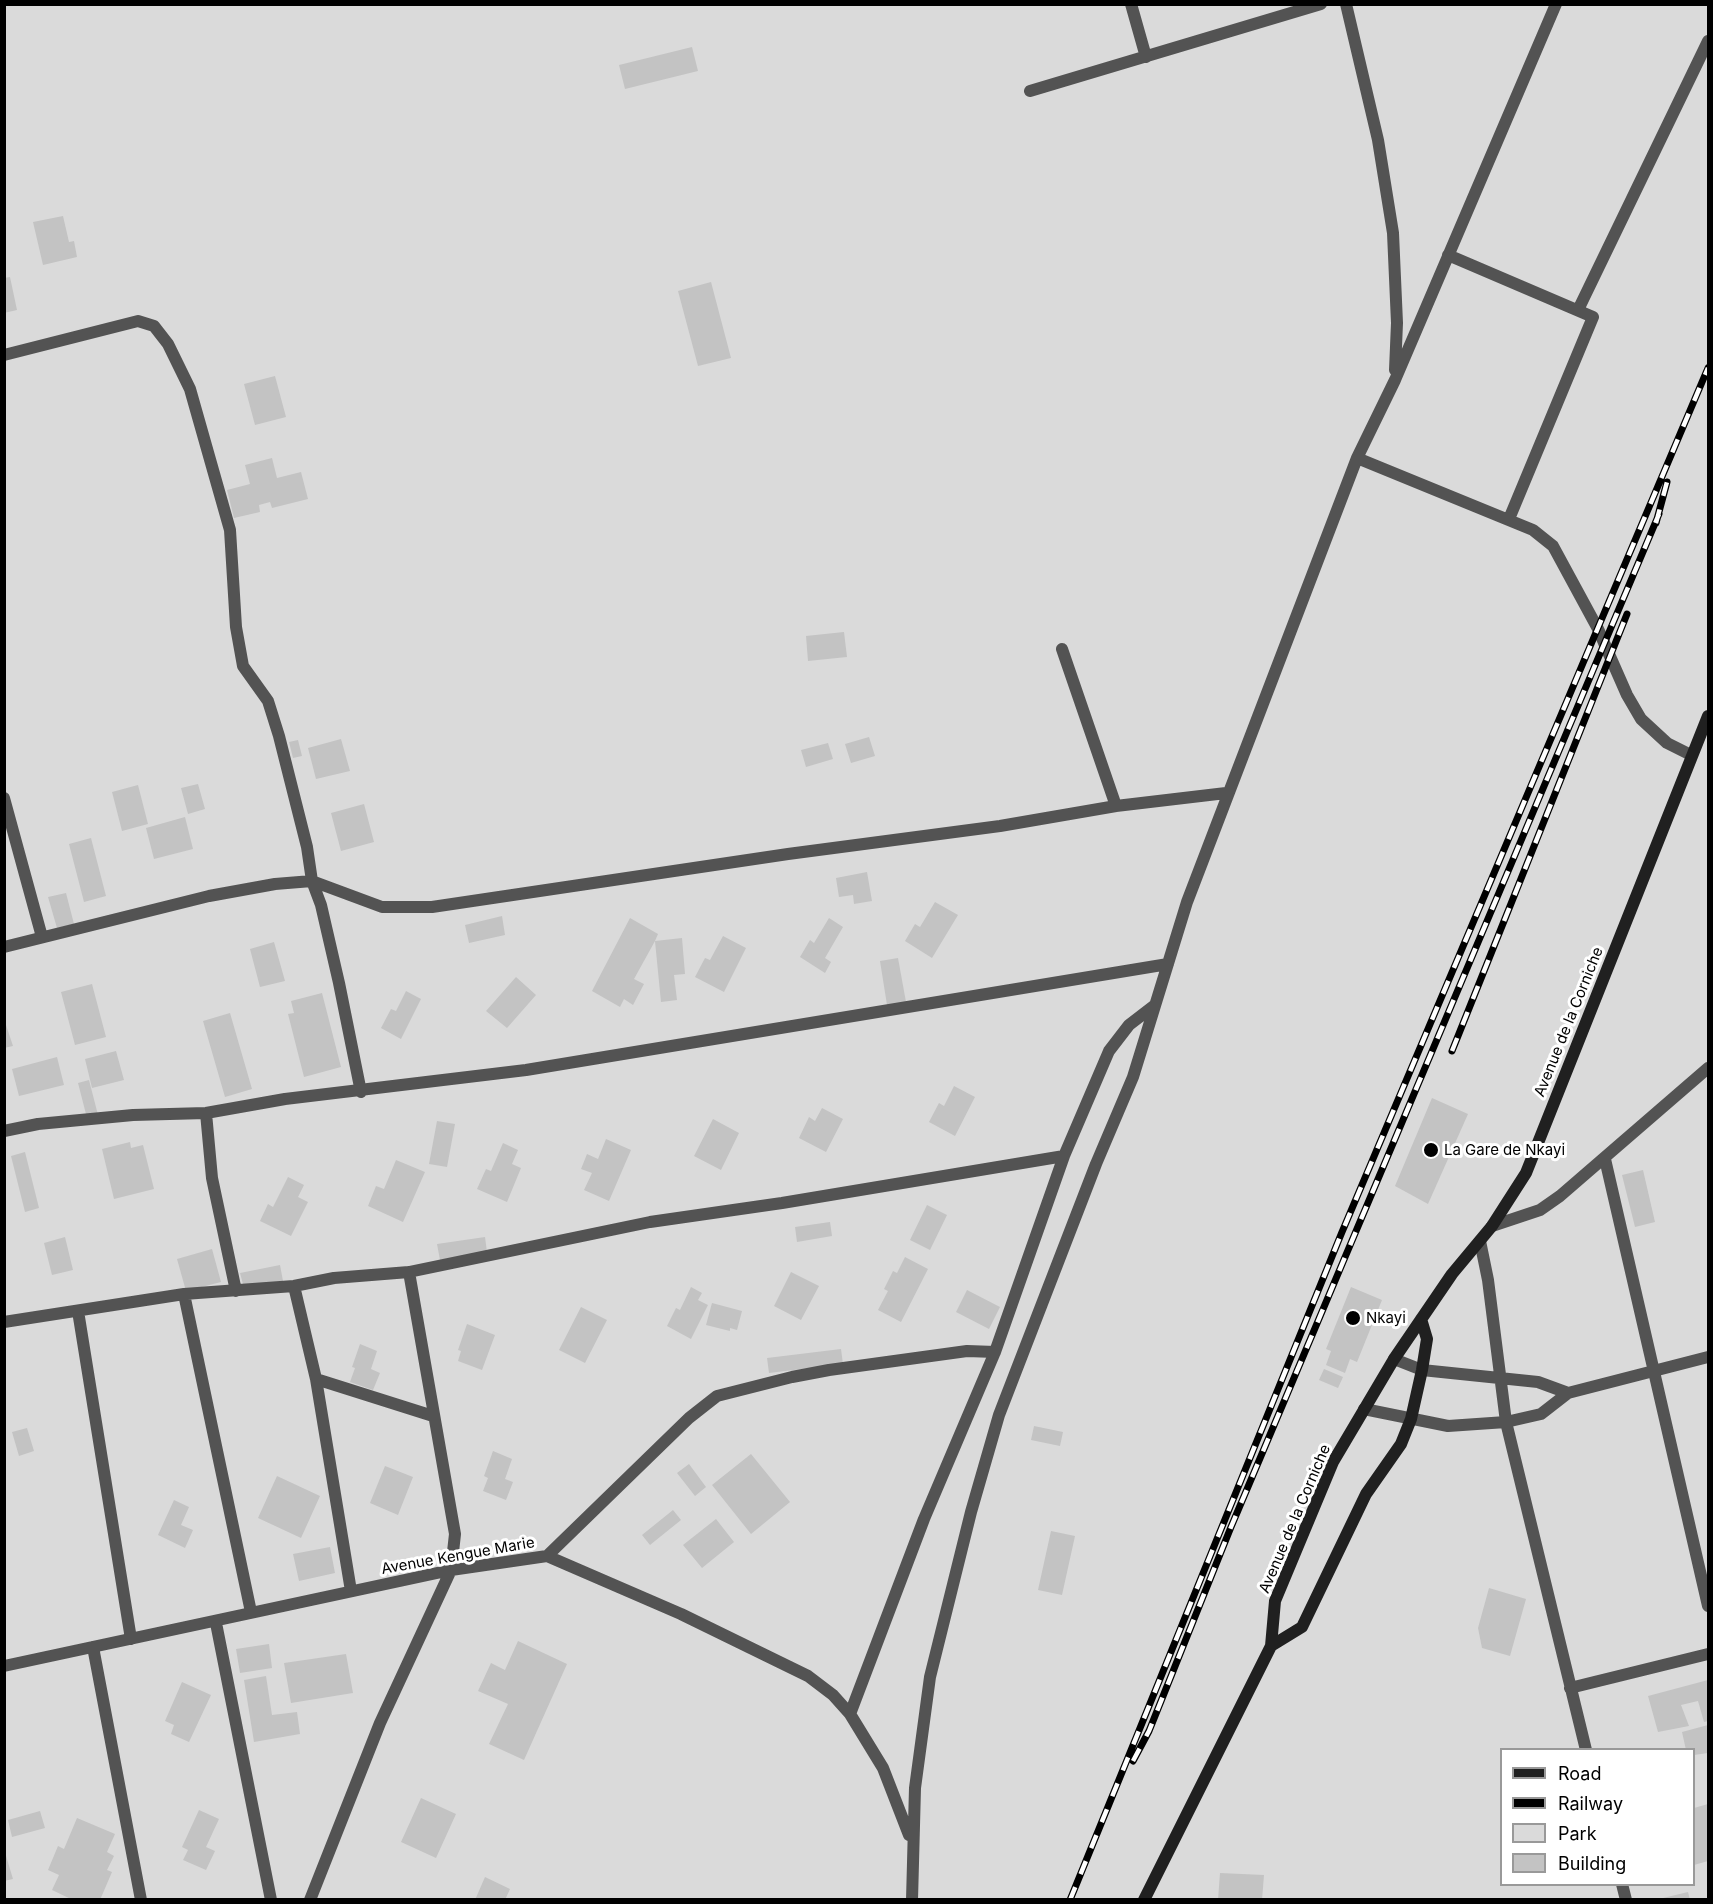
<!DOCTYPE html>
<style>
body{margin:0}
#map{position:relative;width:1713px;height:1904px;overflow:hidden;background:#fff;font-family:Inter,sans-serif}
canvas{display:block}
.frame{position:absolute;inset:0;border:6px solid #000;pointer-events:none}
.legend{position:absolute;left:1500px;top:1748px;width:195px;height:138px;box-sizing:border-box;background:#fff;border:2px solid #999;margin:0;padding:8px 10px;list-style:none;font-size:18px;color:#000}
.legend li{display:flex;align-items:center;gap:12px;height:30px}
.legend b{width:30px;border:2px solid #999}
</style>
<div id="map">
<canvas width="1713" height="1904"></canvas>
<div class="frame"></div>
<ul class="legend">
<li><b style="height:8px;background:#202020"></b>Road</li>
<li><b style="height:8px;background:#000"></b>Railway</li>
<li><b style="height:16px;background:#dadada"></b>Park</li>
<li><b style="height:16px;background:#c3c3c3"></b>Building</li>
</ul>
</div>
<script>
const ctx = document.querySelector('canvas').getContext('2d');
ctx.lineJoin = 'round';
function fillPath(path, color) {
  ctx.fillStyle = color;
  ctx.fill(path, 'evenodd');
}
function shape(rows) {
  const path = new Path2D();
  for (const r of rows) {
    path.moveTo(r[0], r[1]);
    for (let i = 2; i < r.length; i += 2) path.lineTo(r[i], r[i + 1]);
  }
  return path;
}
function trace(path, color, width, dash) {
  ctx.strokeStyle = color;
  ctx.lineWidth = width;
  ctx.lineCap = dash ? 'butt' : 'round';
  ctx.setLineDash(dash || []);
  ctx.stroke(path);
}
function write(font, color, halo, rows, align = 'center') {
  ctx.font = font + ' Inter,sans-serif';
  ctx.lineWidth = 6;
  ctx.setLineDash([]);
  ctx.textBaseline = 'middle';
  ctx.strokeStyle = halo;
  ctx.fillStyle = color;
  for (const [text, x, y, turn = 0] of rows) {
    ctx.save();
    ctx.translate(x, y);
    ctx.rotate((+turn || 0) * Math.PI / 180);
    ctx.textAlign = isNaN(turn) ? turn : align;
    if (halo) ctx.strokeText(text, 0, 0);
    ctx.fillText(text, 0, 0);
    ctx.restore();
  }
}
fillPath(shape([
 [5,5,1708,5,1708,1899,5,1900],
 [1502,1750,1694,1750,1694,1884,1502,1884]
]), '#dadada');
fillPath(shape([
 [692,47,698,71,625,89,619,65],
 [63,216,69,242,74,241,77,257,43,265,33,222],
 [10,277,17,310,4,313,4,278],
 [711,282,731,358,698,366,678,291],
 [275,376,286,417,255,425,244,384],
 [272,458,277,478,301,472,308,499,272,508,270,502,259,505,260,512,234,518,227,490,250,484,245,465],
 [844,632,847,657,808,661,806,636],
 [869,737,875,756,851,763,845,744],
 [341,739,350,771,316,779,308,748],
 [298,740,302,756,293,758,289,742],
 [828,743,833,759,806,767,801,750],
 [198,784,205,809,188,814,181,788],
 [138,785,148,824,122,831,112,792],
 [364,804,374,842,341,851,331,813],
 [185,817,193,849,154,859,146,828],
 [91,838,106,896,84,902,69,844],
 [867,872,872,901,854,904,853,895,839,897,836,878],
 [66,893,74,924,57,928,48,897],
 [935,902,958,915,932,958,905,941,915,924,920,927],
 [502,916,505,935,469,943,465,925],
 [630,918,658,934,655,941,682,938,685,974,674,975,677,1000,661,1002,655,941,634,979,644,984,633,1005,624,999,620,1007,592,991],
 [829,918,843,927,825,958,831,962,825,973,800,957,810,940,814,943],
 [723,936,746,948,724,992,695,977,705,958,710,960],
 [274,942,285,981,260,987,250,949],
 [898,958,906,1002,887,1005,880,961],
 [516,977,536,995,507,1028,486,1011],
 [92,984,106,1037,75,1045,61,992],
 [406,991,421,999,401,1039,381,1028,391,1009,396,1011],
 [322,993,341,1067,304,1077,288,1014,294,1013,291,1001],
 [230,1013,252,1089,225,1097,203,1021],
 [4,1019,13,1046,4,1048],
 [116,1051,124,1080,92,1088,85,1059],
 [57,1057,64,1085,19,1096,12,1069],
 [89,1080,98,1115,87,1118,78,1083],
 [954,1086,975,1097,955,1136,929,1122,939,1103,944,1106],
 [1432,1098,1468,1114,1428,1204,1395,1186],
 [822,1108,843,1119,826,1152,799,1138,809,1117,815,1121],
 [713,1119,739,1133,721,1170,694,1156],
 [437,1121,455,1124,447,1167,429,1164],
 [606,1139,631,1150,609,1201,584,1190,592,1173,581,1169,587,1154,598,1159],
 [130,1142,131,1148,143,1145,154,1189,114,1199,102,1149],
 [503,1143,518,1150,512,1164,521,1168,507,1202,477,1189,486,1169,491,1171],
 [25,1152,39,1208,25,1212,11,1156],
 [396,1160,425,1172,403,1222,368,1206,376,1186,384,1189],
 [1643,1170,1655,1222,1635,1227,1622,1175],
 [288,1177,304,1185,298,1197,308,1202,291,1236,260,1221,268,1204,273,1207],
 [927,1205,947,1215,930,1250,910,1240],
 [830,1222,832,1236,797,1242,795,1227],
 [65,1237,73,1270,52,1275,44,1243],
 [485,1237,487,1252,440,1260,437,1244],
 [212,1249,221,1282,186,1291,177,1259],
 [905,1257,928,1269,901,1322,878,1310,888,1291,884,1289,893,1271,897,1273],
 [280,1265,283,1281,244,1288,240,1273],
 [791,1272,819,1286,801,1320,774,1306],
 [691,1287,702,1293,698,1300,708,1305,691,1339,667,1326,676,1308,680,1310],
 [1351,1287,1382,1300,1357,1362,1350,1359,1345,1373,1326,1365,1331,1351,1326,1349],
 [967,1290,1000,1307,989,1329,956,1312],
 [712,1303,742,1311,737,1330,730,1328,730,1331,706,1325],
 [581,1307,607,1320,585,1363,559,1350],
 [467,1324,495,1335,482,1370,458,1361,461,1351,458,1350],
 [360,1344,377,1351,371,1369,380,1373,373,1390,350,1382,355,1368,352,1367],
 [841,1349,843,1364,769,1373,767,1358],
 [1324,1369,1343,1377,1338,1388,1319,1380],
 [1034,1426,1063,1432,1060,1446,1031,1440],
 [27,1428,34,1451,19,1456,12,1432],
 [493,1451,512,1459,505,1479,513,1482,506,1500,483,1491,488,1478,484,1476],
 [751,1454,790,1502,751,1534,712,1485],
 [689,1464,706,1487,695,1496,677,1473],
 [385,1466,413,1477,398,1515,370,1503],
 [277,1476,320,1496,301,1538,258,1518],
 [174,1500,189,1507,181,1525,193,1530,185,1548,158,1535],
 [673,1510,681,1520,650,1545,642,1535],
 [716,1519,734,1542,702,1568,683,1545],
 [1051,1531,1075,1536,1062,1595,1038,1590],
 [330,1547,335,1573,299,1581,293,1554],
 [1489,1588,1526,1599,1510,1656,1482,1648,1478,1628],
 [518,1641,567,1664,524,1760,489,1744,508,1704,478,1691,491,1663,505,1670],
 [269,1644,272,1668,240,1673,236,1649],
 [346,1654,353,1693,291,1703,284,1663],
 [266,1676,272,1715,297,1712,300,1734,254,1742,244,1680],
 [1708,1680,1708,1721,1704,1722,1698,1701,1681,1705,1689,1726,1658,1732,1648,1696],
 [182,1682,211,1695,189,1742,171,1734,174,1725,165,1721],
 [1708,1725,1708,1753,1694,1755,1694,1750,1686,1750,1682,1732],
 [421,1798,456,1814,436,1858,401,1842],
 [1708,1804,1708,1861,1694,1865,1694,1808],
 [199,1810,219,1819,206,1847,215,1851,206,1870,183,1860,188,1850,182,1847],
 [40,1811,45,1828,12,1837,8,1820],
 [77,1818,115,1834,107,1852,114,1856,107,1870,112,1872,100,1900,73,1900,52,1890,59,1875,48,1870,58,1846,64,1849],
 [4,1849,13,1879,4,1881],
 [1220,1873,1264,1875,1262,1900,1218,1900],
 [485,1877,510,1889,505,1900,475,1900],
 [1688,1892,1690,1900,1659,1900,1659,1899]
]), '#c3c3c3');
trace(shape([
 [1131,4,1146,57],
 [1346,4,1378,140,1393,233,1397,323,1395,370],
 [1030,91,1321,4],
 [1448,255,1593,317,1509,519],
 [1579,308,1708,41],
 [4,355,138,321,154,326,168,344,190,389,230,530,236,627,243,666,268,701,279,736,307,847,312,881,321,905,339,983,361,1092],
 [1357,458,1533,530,1553,546,1598,629,1627,695,1641,719,1667,743,1691,755],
 [1062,649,1116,806],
 [4,798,42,937],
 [4,947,209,896,275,884,312,881,382,907,432,907,788,854,1000,826,1116,806,1226,793],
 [206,1113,212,1178,236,1291],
 [4,1131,38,1124,133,1115,206,1113,285,1099,526,1070,1168,964],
 [1605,1159,1708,1606],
 [1492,1226,1540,1210,1560,1196,1708,1068],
 [1480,1241,1488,1280,1506,1422,1586,1750],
 [294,1286,316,1379,351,1591],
 [184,1294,251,1612],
 [78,1311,131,1639],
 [4,1322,184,1294,294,1286,334,1278,409,1272,650,1222,782,1203,1064,1156],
 [1394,1359,1422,1370,1538,1382,1568,1393],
 [316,1379,433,1416],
 [1364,1409,1448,1426,1506,1422,1541,1414,1568,1393,1708,1357],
 [547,1556,689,1418,717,1396,792,1377,829,1370,967,1351,995,1352],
 [216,1623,271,1900],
 [93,1647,141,1900],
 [4,1666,451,1570,547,1556,681,1614,808,1676,833,1695,850,1714,883,1768,909,1835],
 [1570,1688,1708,1654],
 [850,1714,924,1519,995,1352,1064,1156,1109,1051,1129,1025,1155,1005],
 [1622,1884,1626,1900],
 [310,1900,380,1723,451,1570,455,1534,409,1272],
 [912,1900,915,1788,930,1677,971,1512,999,1415,1096,1164,1133,1077,1187,902,1357,458,1395,380,1556,4]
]), '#535353', 12);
trace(shape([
 [1271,1646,1302,1627,1366,1494,1401,1444,1411,1419,1422,1370,1427,1339,1421,1319],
 [1144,1900,1271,1646,1275,1601,1333,1462,1394,1359,1452,1274,1492,1226,1526,1173,1708,716]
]), '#202020', 12);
const rail = shape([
 [1656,523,1667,482],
 [1452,1051,1627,614],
 [1133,1761,1149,1731,1231,1527,1659,514],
 [1070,1900,1342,1232,1708,368]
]);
trace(rail, '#000', 7);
trace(rail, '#fff', 4.5, [14]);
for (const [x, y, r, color] of [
 [1431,1150,8,"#000"],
 [1353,1318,8,"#000"]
]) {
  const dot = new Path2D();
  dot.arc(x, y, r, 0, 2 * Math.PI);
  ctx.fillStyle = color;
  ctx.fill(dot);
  trace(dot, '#fff', 2);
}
write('15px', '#000', '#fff', [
 ["Avenue de la Corniche",1569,1022,-68],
 ["Avenue de la Corniche",1295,1519,-67],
 ["Avenue Kengue Marie",458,1556,-10]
]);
write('15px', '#000', '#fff', [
 ["La Gare de Nkayi",1444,1150],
 ["Nkayi",1366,1318]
], 'left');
</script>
